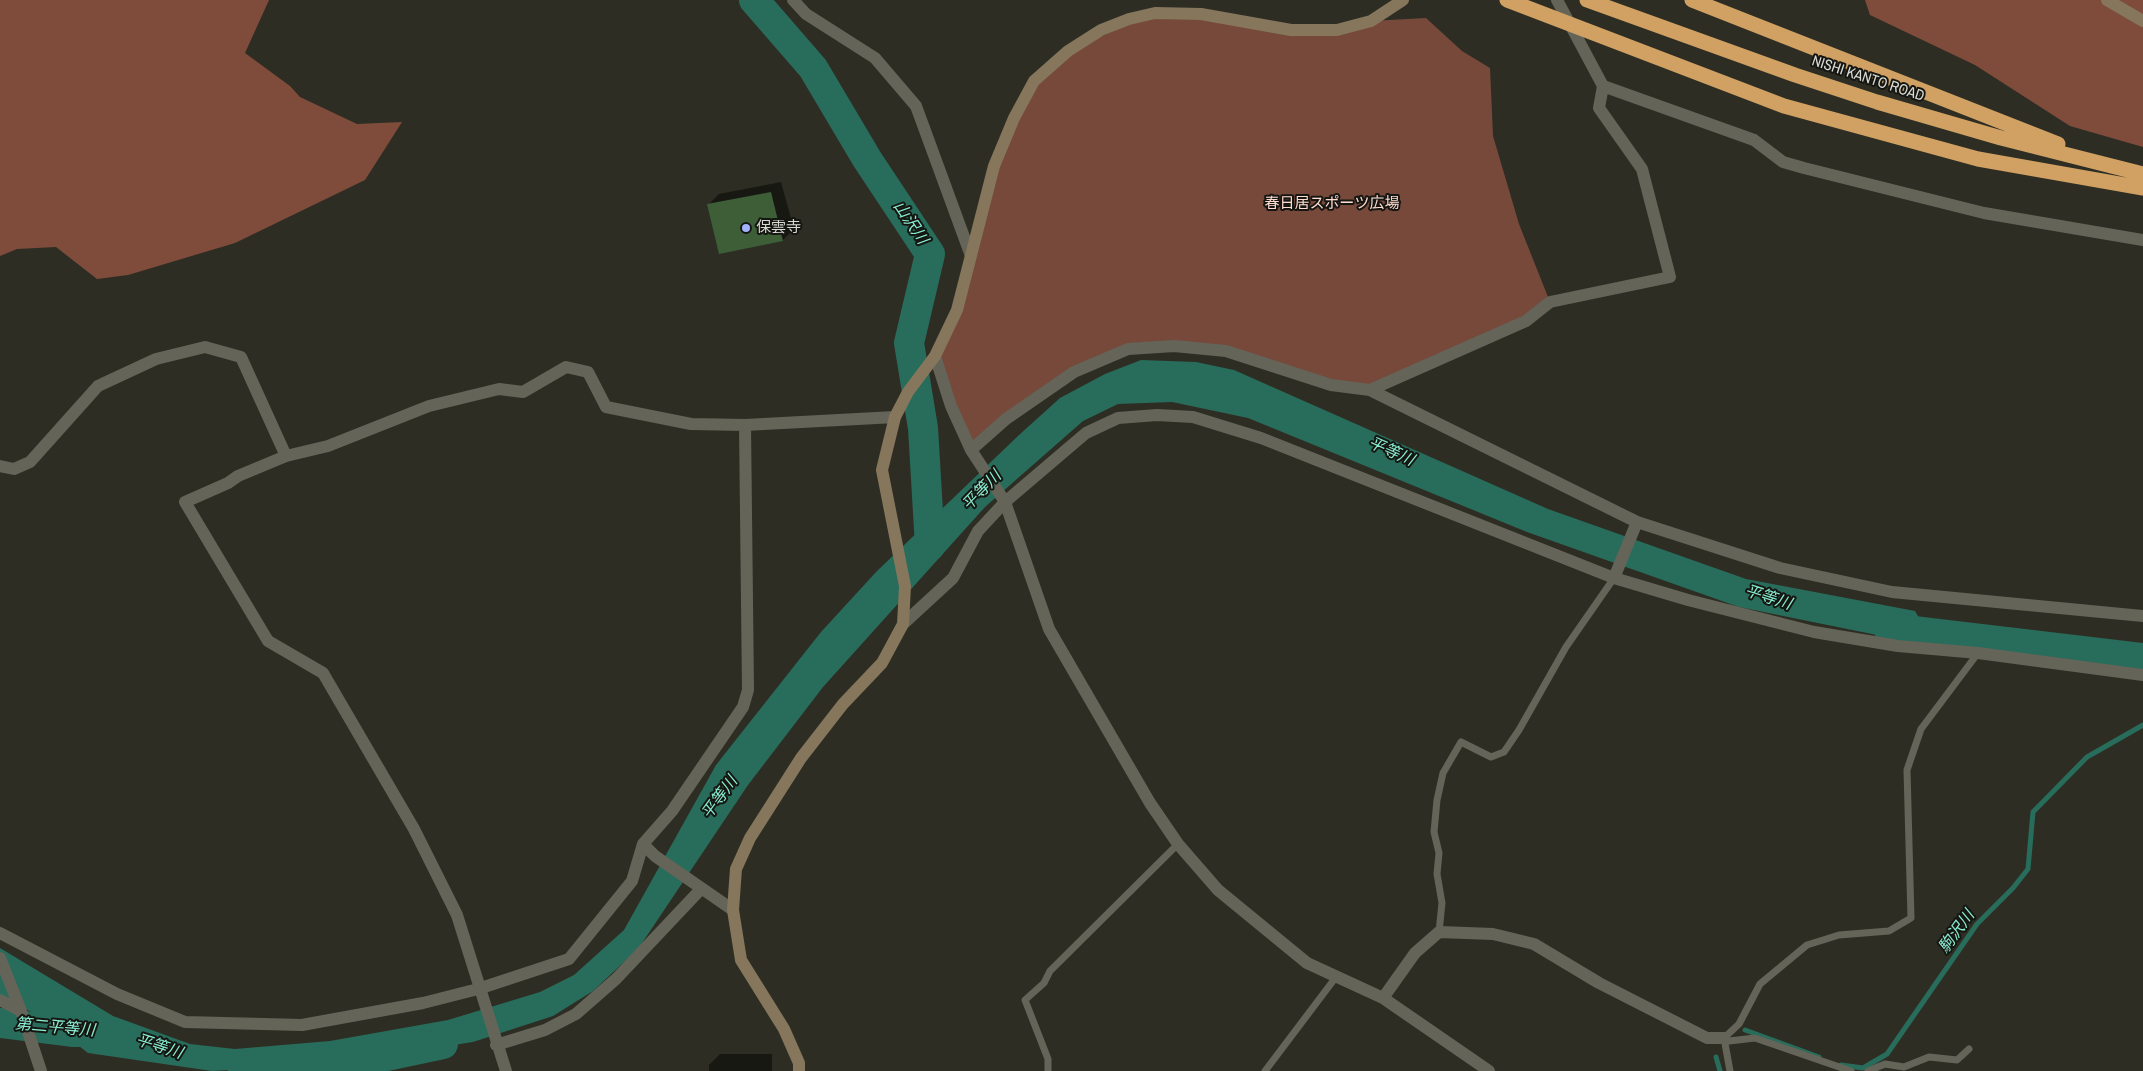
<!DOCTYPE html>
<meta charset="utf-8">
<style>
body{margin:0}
canvas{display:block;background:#2d2d23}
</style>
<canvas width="2143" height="1071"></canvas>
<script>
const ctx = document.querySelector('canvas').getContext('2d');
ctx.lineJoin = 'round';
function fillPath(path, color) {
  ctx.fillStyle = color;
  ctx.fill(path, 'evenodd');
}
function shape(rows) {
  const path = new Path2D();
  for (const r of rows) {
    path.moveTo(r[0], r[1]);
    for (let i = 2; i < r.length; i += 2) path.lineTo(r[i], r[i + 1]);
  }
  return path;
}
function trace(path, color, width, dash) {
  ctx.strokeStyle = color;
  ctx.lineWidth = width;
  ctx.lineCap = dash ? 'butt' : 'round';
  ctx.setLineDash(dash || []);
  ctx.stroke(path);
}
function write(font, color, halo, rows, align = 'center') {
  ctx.font = font + ' "Archivo Narrow","Noto Sans JP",sans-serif';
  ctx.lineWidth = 4;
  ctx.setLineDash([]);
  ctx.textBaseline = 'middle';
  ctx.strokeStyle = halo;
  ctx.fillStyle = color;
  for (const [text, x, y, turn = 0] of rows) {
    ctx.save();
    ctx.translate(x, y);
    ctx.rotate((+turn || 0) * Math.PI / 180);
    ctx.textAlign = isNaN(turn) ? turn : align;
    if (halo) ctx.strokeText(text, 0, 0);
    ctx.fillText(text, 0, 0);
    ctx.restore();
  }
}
fillPath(shape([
 [1155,13,1291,30,1371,21,1426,18,1462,51,1490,68,1493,136,1519,224,1550,302,1526,321,1370,390,1226,351,1128,349,1074,372,971,450,935,356,957,310,994,166,1034,81,1068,51]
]), '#76493a');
fillPath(shape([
 [0,0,269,0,245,53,290,86,300,97,357,124,402,122,365,180,235,243,128,275,97,279,56,247,17,249,0,256],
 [1865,0,2143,0,2143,147,2070,126,1975,65,1870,15]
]), '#7f4c3c');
fillPath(shape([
 [1141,360,1196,362,1234,370,1548,509,1746,579,1915,611,1936,647,1739,607,1527,532,1248,418,1172,402,1118,404,1083,421,985,507,823,687,748,785,638,949,593,991,553,1016,473,1042,325,1065,212,1071,88,1053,44,1019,0,995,0,948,113,1016,190,1044,235,1049,330,1041,448,1020,540,992,574,975,624,930,716,765,821,632,877,571,1019,435,1060,398,1105,374]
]), '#286c5b');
fillPath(shape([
 [781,182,794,229,783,240,708,205,719,194],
 [720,1054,772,1054,772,1071,709,1071,709,1065]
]), '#0007');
trace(shape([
 [1745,1030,1819,1057],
 [1716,1057,1720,1071],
 [1841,1065,1863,1068,1887,1054,1977,924,2013,888,2028,869,2033,812,2087,757,2143,725]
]), '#286c5b', 5);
trace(shape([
 [754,0,813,68,867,159,930,254,909,343,923,428,930,546],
 [1888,628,2143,658],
 [0,1023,74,1032,100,1032],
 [242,1066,321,1070,443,1044]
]), '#286c5b', 30);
fillPath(shape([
 [771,192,783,241,719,254,707,204]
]), '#3d5e36');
trace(shape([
 [1439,932,1442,903,1437,874,1439,853,1434,832,1437,800,1443,773,1461,742,1491,757,1504,752,1519,730,1566,647,1614,578],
 [1724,1038,1739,1024,1760,984,1807,945,1839,935,1889,931,1911,918,1907,770,1921,729,1978,653],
 [1724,1038,1729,1041,1755,1038,1851,1071],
 [1724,1038,1730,1071],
 [1048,1071,1048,1059,1025,1000,1044,983,1050,971,1178,844],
 [1265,1071,1336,977],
 [1868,1071,1885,1064,1904,1067,1929,1057,1957,1060,1969,1049]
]), '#646459', 7);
trace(shape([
 [793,0,806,14,875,58,916,106,971,256],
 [1603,86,1754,140,1783,162,1804,168,1984,213,2143,240],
 [935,356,951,406,971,450,1005,502,1049,629,1150,803,1178,844,1218,890,1307,963,1383,998,1489,1071],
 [1370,390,1637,522,1780,568,1892,592,2143,616],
 [971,450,1006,419,1074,372,1128,349,1174,346,1226,351,1331,385,1370,390,1526,321,1550,302,1670,277,1642,169,1599,108,1603,86,1557,0],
 [0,466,14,469,30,462,98,386,156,359,205,347,241,357,286,456],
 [1614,578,1637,522],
 [903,624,953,578,978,531,1005,502,1086,433,1118,418,1157,415,1193,417,1261,438,1614,578,1688,600,1814,632,1898,646,1978,653,2143,675],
 [643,844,655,856,733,910],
 [0,933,117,994,185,1022,302,1025,423,1003,478,989,569,959,632,881,643,844,672,811,743,707,748,690,745,425],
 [0,958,21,1011,41,1071],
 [1383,998,1415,953,1439,932,1493,934,1534,944,1599,983,1707,1038,1724,1038],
 [0,1000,21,1011],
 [496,1045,545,1030,576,1014,616,979,701,889],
 [506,1071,457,915,414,829,323,673,268,641,185,502,228,483,238,476,286,456,328,446,429,406,499,389,523,392,566,367,588,372,606,407,691,424,745,425,895,417]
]), '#646459', 12);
trace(shape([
 [2107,0,2143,21],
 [799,1071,799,1063,784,1029,741,960,733,910,736,869,750,838,801,758,843,704,882,663,903,624,905,586,882,470,895,417,908,392,935,356,957,310,994,166,1014,118,1034,81,1068,51,1101,30,1129,19,1155,13,1201,14,1291,30,1337,30,1371,21,1403,0]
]), '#85765c', 12);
trace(shape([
 [1507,0,1784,106,1978,159,2143,188],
 [1587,0,1795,75,1877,102,2001,138,2143,174],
 [1692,0,2058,144]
]), '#d1a163', 15);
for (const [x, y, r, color] of [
 [746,228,5,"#a3b2fd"]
]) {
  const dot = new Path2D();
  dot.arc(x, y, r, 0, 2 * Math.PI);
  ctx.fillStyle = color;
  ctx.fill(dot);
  trace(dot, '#151511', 2);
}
write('15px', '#dadad4', '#151511', [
 ["NISHI KANTO ROAD",1868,79,18]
]);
write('15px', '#fedcd0', '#151511', [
 ["春日居スポーツ広場",1332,204]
]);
write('15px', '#dadad4', '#151511', [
 ["保雲寺",756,228]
], 'left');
write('italic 16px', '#88edd1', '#151511', [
 ["山沢川",910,223,56],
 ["平等川",1391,452,24],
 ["平等川",982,491,-46],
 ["平等川",1768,598,18],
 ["平等川",720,798,-54],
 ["駒沢川",1957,932,-54],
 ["第二平等川",55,1028,5],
 ["平等川",159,1047,18]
]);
</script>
